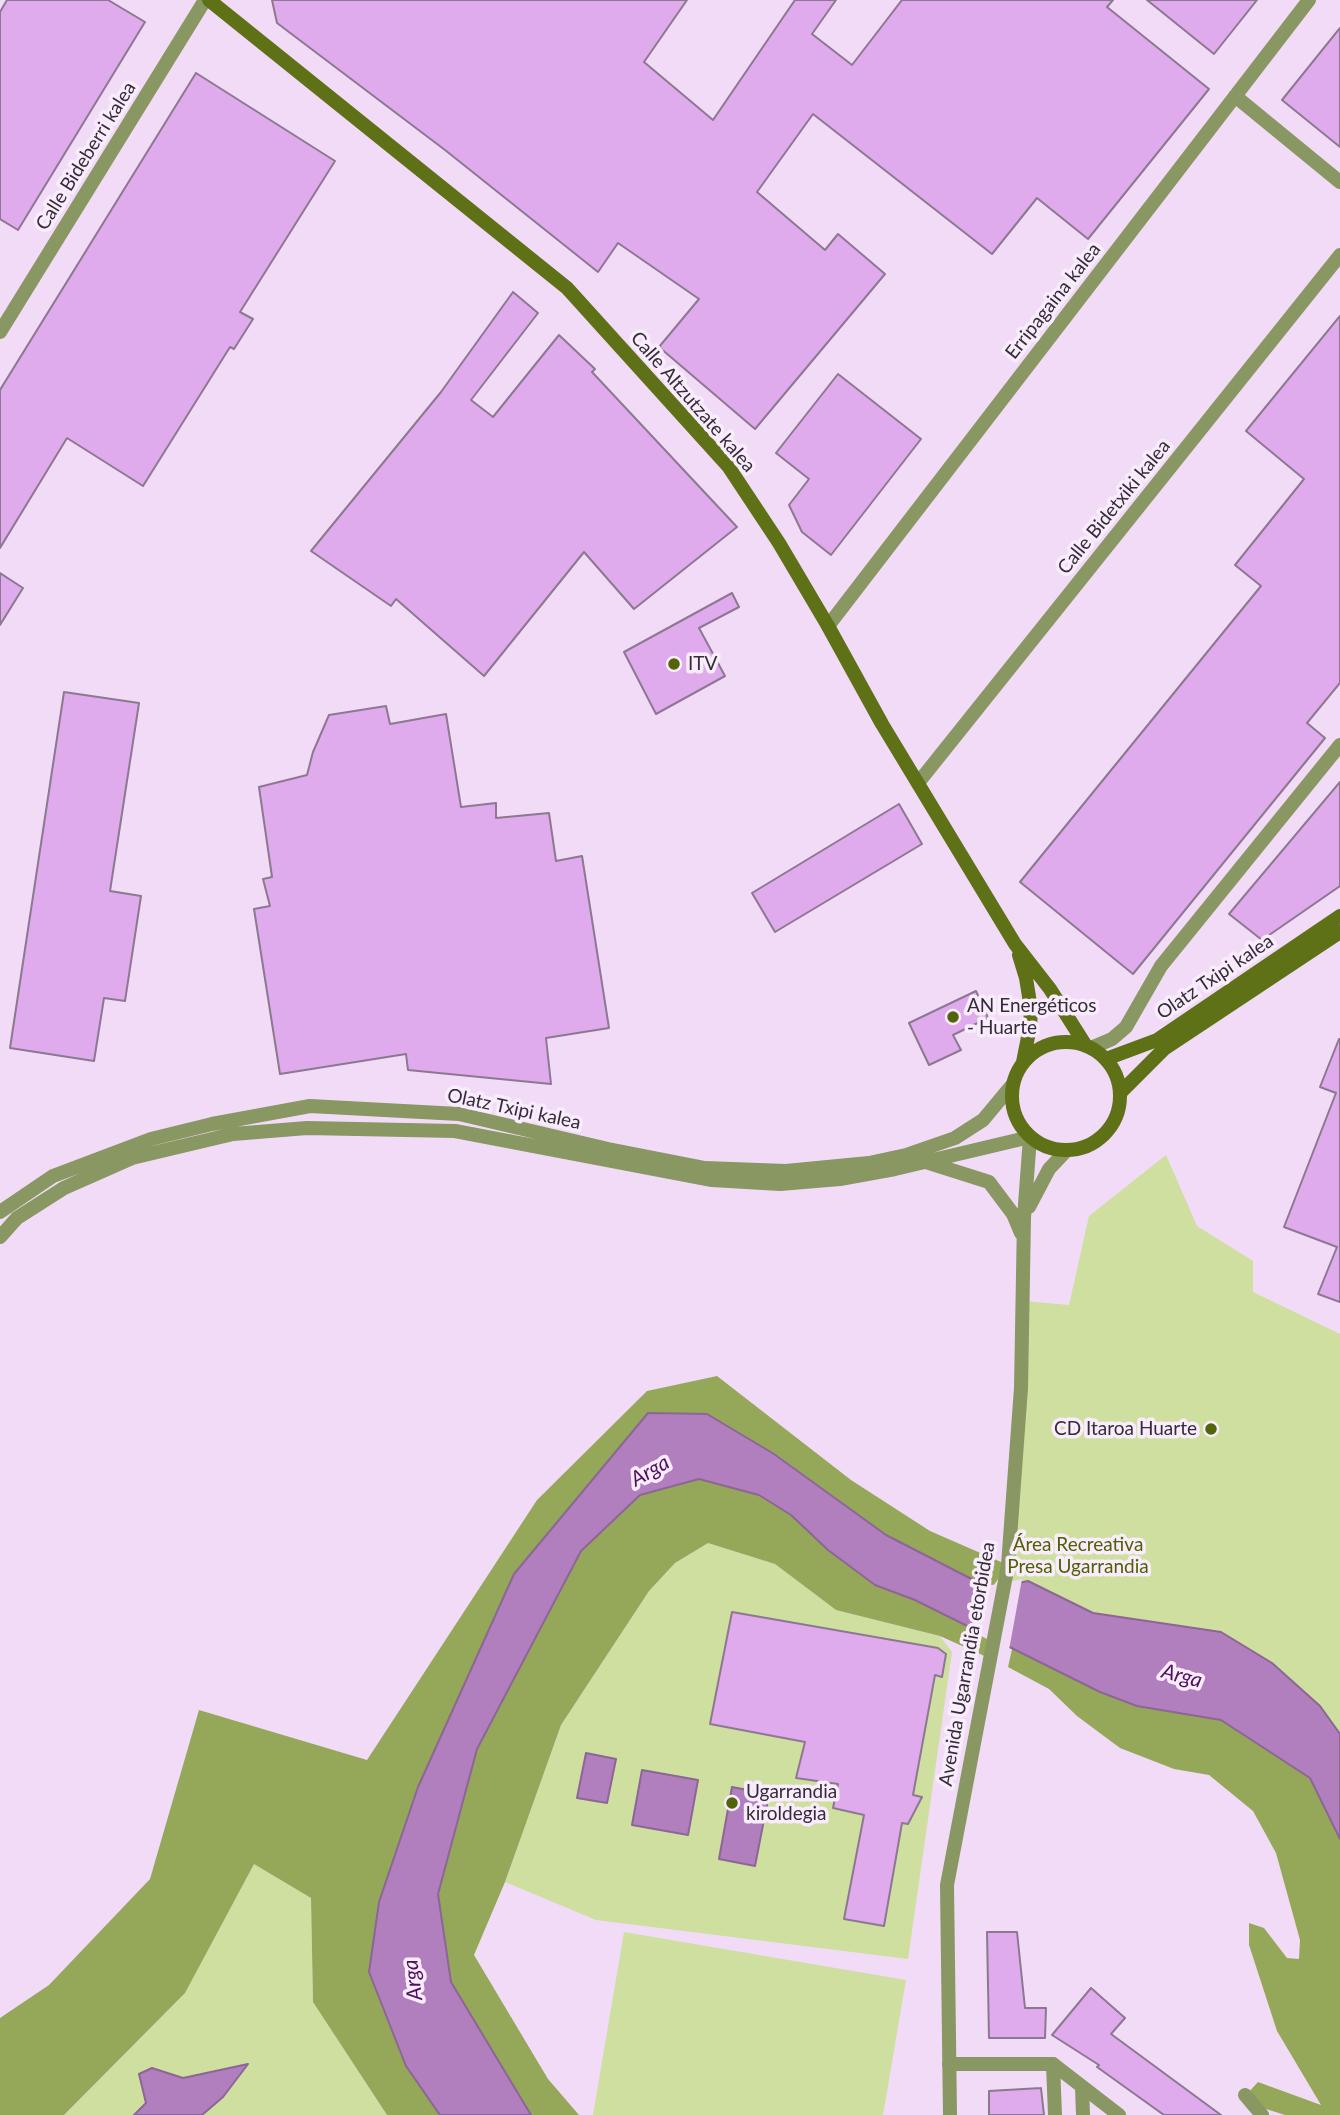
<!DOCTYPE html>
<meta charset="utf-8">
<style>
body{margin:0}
canvas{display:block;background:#f1dbf7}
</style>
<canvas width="1340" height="2115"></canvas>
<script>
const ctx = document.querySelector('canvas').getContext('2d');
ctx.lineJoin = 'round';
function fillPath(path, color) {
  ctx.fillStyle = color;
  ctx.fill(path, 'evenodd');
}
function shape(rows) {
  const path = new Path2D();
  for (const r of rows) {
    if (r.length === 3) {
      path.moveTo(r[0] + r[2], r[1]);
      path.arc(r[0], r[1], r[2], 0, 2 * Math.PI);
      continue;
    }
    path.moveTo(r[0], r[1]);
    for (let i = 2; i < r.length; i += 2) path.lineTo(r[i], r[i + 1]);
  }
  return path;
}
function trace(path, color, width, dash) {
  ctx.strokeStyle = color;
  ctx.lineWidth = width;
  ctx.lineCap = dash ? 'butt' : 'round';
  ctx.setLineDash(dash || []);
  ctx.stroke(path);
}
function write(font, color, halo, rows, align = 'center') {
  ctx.font = font + ' Lato,sans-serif';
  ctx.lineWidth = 7;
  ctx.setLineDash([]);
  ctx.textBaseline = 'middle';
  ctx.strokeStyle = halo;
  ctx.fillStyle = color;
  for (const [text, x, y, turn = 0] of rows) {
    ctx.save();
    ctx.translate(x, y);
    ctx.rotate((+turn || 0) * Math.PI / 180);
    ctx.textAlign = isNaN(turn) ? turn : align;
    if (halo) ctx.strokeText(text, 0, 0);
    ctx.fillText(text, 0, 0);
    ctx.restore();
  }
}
fillPath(shape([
 [1166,1155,1197,1226,1253,1261,1253,1292,1340,1334,1340,1734,1320,1706,1172,1624,1093,1613,1028,1581,1004,1586,1023,1301,1069,1305,1089,1216],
 [708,1543,775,1564,836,1610,940,1636,952,1652,908,1959,596,1920,505,1882,561,1725,649,1591,675,1563],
 [253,1863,311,1898,313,2002,387,2115,64,2115,185,1993],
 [624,1932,906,1980,883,2115,593,2115]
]), '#cedfa0');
fillPath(shape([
 [717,1376,851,1480,930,1531,1008,1565,991,1589,886,1535,778,1456,707,1414,514,1574,418,1787,379,1902,406,2066,440,2115,387,2115,313,2002,311,1898,254,1864,185,1993,64,2115,0,2115,0,2018,49,1985,150,1879,199,1710,367,1760,537,1500,647,1391],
 [699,1479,759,1495,791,1515,828,1550,874,1585,915,1600,993,1638,989,1658,940,1636,836,1610,775,1564,708,1543,675,1563,649,1591,561,1725,505,1882,474,1955,548,2079,579,2115,531,2115,451,1982,438,1894,477,1749,581,1551,640,1495],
 [1013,1645,1137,1706,1221,1720,1310,1778,1340,1839,1340,2115,1285,2115,1263,2108,1246,2095,1258,2082,1321,2105,1277,2031,1249,1945,1249,1923,1264,1928,1287,1958,1299,1959,1300,1940,1276,1853,1253,1811,1209,1775,1174,1769,1120,1748,1077,1716,1049,1689,1008,1667]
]), '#95a85a');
const water = shape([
 [648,1413,707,1414,774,1454,886,1535,991,1589,1028,1581,1093,1613,1221,1632,1272,1663,1320,1706,1340,1734,1340,1839,1310,1778,1221,1720,1137,1706,1100,1692,915,1600,875,1585,828,1550,791,1515,759,1495,699,1479,640,1495,581,1551,477,1749,438,1894,451,1982,531,2115,440,2115,406,2066,369,1972,379,1902,418,1787,514,1574,648,1413],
 [586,1753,616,1759,607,1803,577,1798,586,1753],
 [642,1770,698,1780,688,1835,632,1825,642,1770],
 [732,1787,769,1794,755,1866,719,1859,732,1787],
 [248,2064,223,2097,202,2115,134,2115,146,2103,139,2074,152,2068,183,2078,248,2064]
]);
fillPath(water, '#b27fbe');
trace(water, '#8c6695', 2);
fillPath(shape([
 [1022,1579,1009,1650,973,1632,982,1580,992,1585]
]), '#f1dbf7');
const building = shape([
 [7,0,108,0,145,22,18,230,0,219,0,12,7,0],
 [272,0,687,0,644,62,713,120,795,0,836,0,812,34,852,65,902,0,1113,0,1107,7,1209,89,1088,239,1037,198,992,254,813,114,757,192,825,250,838,234,885,274,755,429,659,347,699,299,618,243,598,272,445,150,277,23,272,0],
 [1147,0,1257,0,1214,54,1147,0],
 [1340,28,1340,147,1282,100,1340,28],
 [196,73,335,161,240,312,253,319,234,349,230,347,143,486,67,438,0,548,0,390,196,73],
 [513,292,538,313,471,400,493,417,559,335,595,369,592,372,737,527,634,609,584,552,484,676,396,599,391,606,311,551,441,392,513,292],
 [1340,316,1340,683,1307,723,1325,738,1133,974,1020,882,1261,586,1235,565,1304,479,1246,431,1340,316],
 [838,374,921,439,831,555,802,532,789,505,809,479,776,453,838,374],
 [0,573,23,588,0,625,0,573],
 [732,593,739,607,699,628,725,676,656,714,624,652,732,593],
 [64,692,139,703,110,891,141,896,125,1001,104,998,94,1061,10,1048,64,692],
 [386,706,390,724,446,714,461,807,496,803,496,818,549,813,556,861,582,856,609,1028,546,1038,551,1084,408,1070,406,1054,280,1074,254,909,270,906,263,879,272,877,259,787,307,775,313,752,329,715,386,706],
 [1340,782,1340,886,1262,940,1229,914,1340,782],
 [899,804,922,844,775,932,752,893,899,804],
 [976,991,988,1018,953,1035,961,1050,929,1065,909,1023,976,991],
 [1339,1039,1340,1039,1340,1302,1318,1294,1337,1247,1284,1227,1336,1093,1320,1087,1339,1039],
 [732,1612,938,1648,946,1654,942,1677,935,1675,913,1795,922,1797,908,1824,902,1823,884,1926,844,1919,864,1815,833,1808,838,1784,796,1778,805,1742,710,1724,732,1612],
 [987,1932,1017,1932,1025,2008,1046,2008,1045,2038,989,2038,987,1932],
 [1091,1988,1125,2018,1111,2034,1221,2115,1164,2115,1097,2067,1099,2065,1052,2035,1091,1988],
 [1041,2088,1044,2115,989,2115,989,2091,1041,2088]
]);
fillPath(building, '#dfabec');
trace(building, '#8d7891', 2);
trace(shape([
 [1053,2064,1055,2115],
 [1082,2087,1083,2115],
 [1245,2095,1262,2115]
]), '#899763', 14);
trace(shape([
 [1235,96,1340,182],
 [0,332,205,0],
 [828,626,1309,0],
 [918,783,1340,255],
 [1091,1048,1112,1039,1126,1027,1161,966,1340,745],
 [949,2064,1053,2064,1119,2115]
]), '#899763', 14);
trace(shape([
 [926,1162,989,1182,1013,1214,1021,1233],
 [1029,1207,1049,1169,1067,1150],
 [0,1212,53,1176,151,1139,212,1124,310,1106,459,1114,608,1149,705,1168,786,1171,869,1163,906,1155,955,1138,983,1120,1013,1084],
 [0,1237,17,1218,64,1188,132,1158,233,1134,307,1128,455,1131,712,1180,780,1184,840,1179,895,1169,1030,1137,1024,1218,1021,1388,1008,1565,947,1885,950,2115]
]), '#899763', 14);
trace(shape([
 [209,0,567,288,728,466,779,543,828,626,882,724,1015,944,1050,989,1086,1046],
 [1019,955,1026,978,1031,1009,1030,1027,1023,1062],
 [1066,1096,54],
 [1106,1059,1157,1040,1340,916],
 [1120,1093,1164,1049,1340,932]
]), '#5f7117', 14);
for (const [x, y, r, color] of [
 [674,664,7,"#526308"],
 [953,1017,7,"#526308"],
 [1211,1429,7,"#526308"],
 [732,1803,7,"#526308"]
]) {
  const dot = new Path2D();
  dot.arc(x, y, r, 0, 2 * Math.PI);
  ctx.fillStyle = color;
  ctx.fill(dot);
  trace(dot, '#f9ecfd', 2.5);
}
write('19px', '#342c36', '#f9ecfd', [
 ["Calle Bideberri kalea",86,156,-58],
 ["Erripagaina kalea",1053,301,-52],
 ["Calle Altzutzate kalea",693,402,49],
 ["Calle Bidetxiki kalea",1114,507,-51],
 ["Olatz Txipi kalea",1215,977,-34],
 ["Olatz Txipi kalea",514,1109,12],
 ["Avenida Ugarrandia etorbidea",967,1664,-80]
]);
write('19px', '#342c36', '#f9ecfd', [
 ["ITV",688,664],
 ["AN Energéticos",967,1006],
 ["- Huarte",967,1028],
 ["CD Itaroa Huarte",1197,1429,"right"],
 ["Ugarrandia",746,1792],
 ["kiroldegia",746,1814]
], 'left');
write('19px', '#506001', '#f9ecfd', [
 ["Área Recreativa",1078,1545],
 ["Presa Ugarrandia",1078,1567]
]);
write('italic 21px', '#4f0f5d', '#f9ecfd', [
 ["Arga",650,1471,-30],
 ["Arga",1182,1676,15],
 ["Arga",413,1980,-97]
]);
</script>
